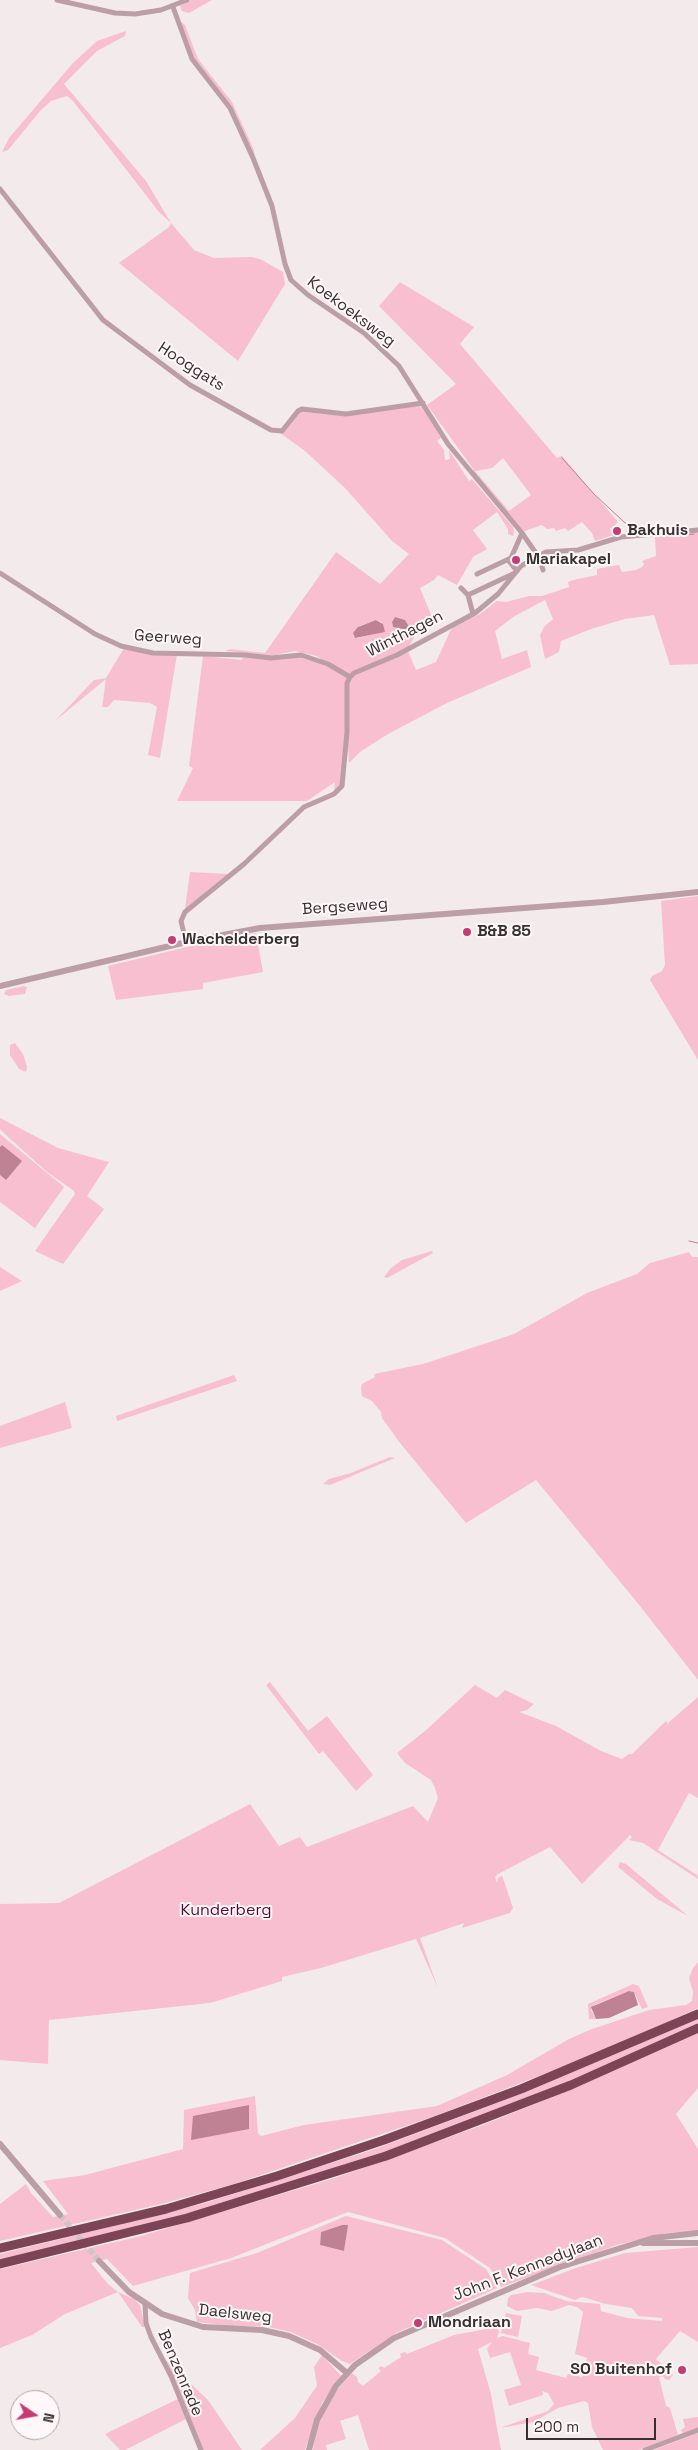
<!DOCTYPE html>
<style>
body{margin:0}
#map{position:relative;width:698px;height:2450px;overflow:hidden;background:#f3eaec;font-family:"Space Grotesk",sans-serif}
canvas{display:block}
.north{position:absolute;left:10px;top:2390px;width:50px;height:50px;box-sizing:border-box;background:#fff7f9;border:1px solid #aea8a9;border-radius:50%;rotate:102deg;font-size:14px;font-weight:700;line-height:20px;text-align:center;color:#353132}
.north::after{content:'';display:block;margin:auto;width:18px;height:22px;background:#c53c74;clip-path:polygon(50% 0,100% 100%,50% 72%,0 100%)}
.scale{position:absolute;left:526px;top:2418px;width:130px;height:22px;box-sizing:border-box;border:2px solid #353132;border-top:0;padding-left:6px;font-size:15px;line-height:18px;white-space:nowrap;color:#353132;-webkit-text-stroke:4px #fff7f9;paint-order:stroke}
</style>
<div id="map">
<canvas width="698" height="2450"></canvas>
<div class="north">N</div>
<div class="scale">200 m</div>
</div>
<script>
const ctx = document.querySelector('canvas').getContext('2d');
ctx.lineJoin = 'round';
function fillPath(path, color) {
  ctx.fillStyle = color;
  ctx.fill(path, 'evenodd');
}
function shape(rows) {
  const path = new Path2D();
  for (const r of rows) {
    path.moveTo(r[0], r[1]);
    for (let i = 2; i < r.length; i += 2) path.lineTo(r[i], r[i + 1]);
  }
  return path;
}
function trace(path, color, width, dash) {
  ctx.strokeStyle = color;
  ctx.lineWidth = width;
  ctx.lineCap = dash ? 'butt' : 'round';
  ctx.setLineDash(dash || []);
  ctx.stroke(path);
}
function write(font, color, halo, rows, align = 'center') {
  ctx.font = font + ' "Space Grotesk",sans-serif';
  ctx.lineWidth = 4;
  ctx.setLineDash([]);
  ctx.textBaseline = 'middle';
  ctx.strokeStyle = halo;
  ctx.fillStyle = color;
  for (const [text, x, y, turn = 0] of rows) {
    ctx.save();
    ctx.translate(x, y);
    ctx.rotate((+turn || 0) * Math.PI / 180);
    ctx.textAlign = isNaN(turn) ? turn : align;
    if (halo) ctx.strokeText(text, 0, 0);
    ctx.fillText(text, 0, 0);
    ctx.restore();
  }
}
fillPath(shape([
 [191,0,212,0,189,13,182,11,180,6],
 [180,21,185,25,198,59,232,102,254,150,255,159,229,103,194,58],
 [126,31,125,36,97,51,64,84,146,181,171,223,194,250,214,258,252,257,260,259,283,272,285,284,238,361,119,263,169,227,171,223,159,212,73,101,67,96,51,101,41,110,8,150,2,152,9,138,73,63,97,41],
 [400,282,474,327,460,344,557,458,562,456,618,522,610,529,614,535,595,541,592,533,582,522,568,531,565,528,556,531,554,528,547,529,542,525,522,532,470,471,474,470,427,405,456,384,379,306],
 [503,458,531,495,509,511,475,471,492,468],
 [418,406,424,407,441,438,437,441,444,450,445,460,450,459,449,450,469,481,472,479,513,527,514,532,513,536,508,534,508,529,497,512,473,530,487,549,473,557,457,585,438,575,434,580,420,588,432,617,422,625,407,649,416,670,436,662,453,625,480,614,497,601,506,602,529,596,542,596,569,587,568,582,573,580,597,575,597,569,607,567,619,565,622,572,636,570,642,567,644,564,642,561,656,556,655,537,698,531,698,664,670,665,654,615,625,619,591,629,561,641,559,652,545,659,540,635,544,627,553,619,545,600,513,617,495,631,502,659,527,650,531,667,447,703,388,734,360,752,349,763,347,728,343,785,334,791,335,782,307,801,177,801,193,768,189,766,203,656,242,660,243,657,295,656,319,663,321,659,316,656,295,651,270,656,225,651,230,649,265,653,336,552,380,584,409,554,392,541,345,488,305,451,280,433,301,409,331,414],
 [395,617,405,620,412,630,409,631,393,627,392,622],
 [377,620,382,622,383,632,357,638,353,636,359,626],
 [124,648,177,654,160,758,148,755,157,707,150,703,114,700,108,707,102,707,106,679,55,721,94,680,106,678],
 [190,872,228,874,185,909],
 [698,896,698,1060,650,980,652,976,662,971,665,965,661,901],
 [256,933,263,972,203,983,203,989,116,1000,108,966,212,941],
 [24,986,27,987,25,994,9,996,4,994,6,990],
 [15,1043,23,1054,27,1067,26,1072,19,1069,10,1055,10,1045],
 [0,1118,58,1148,109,1162,87,1196,104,1209,63,1264,35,1251,75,1194,74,1191,47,1172,6,1135,0,1129],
 [0,1134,64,1187,35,1228,0,1202,0,1175,6,1180,2,1145,0,1147],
 [432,1251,433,1253,387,1278,384,1277,391,1268,402,1260],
 [689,1252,692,1257,698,1257,698,1680,636,1601,536,1480,466,1523,400,1443,382,1418,381,1412,372,1401,362,1396,361,1388,362,1384,375,1377,374,1374,423,1364,514,1334,587,1293,637,1274,650,1263],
 [0,1267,22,1281,0,1291],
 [234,1375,237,1381,117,1421,116,1416],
 [65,1402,72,1428,0,1448,0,1426],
 [390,1457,395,1458,330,1485,323,1484,329,1479,351,1473],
 [270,1682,308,1731,327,1716,373,1775,356,1791,323,1751,319,1754,266,1685],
 [475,1685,497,1698,505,1690,534,1704,527,1710,519,1712,556,1726,601,1751,622,1759,629,1754,632,1754,666,1721,669,1726,668,1723,698,1697,698,1798,689,1793,658,1850,697,1875,698,1879,643,1843,629,1840,632,1837,630,1835,582,1884,550,1847,498,1874,495,1877,497,1883,498,1878,502,1876,505,1884,513,1908,510,1913,462,1928,464,1923,420,1938,438,1988,416,1939,321,1968,282,1977,282,1981,210,2003,49,2020,48,2064,0,2060,0,1904,59,1903,250,1804,279,1846,300,1837,307,1847,413,1806,428,1822,438,1798,435,1788,431,1780,405,1763,397,1753,425,1731],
 [620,1862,626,1864,688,1916,657,1899,618,1867],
 [698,1962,698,2008,612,2048,432,2117,234,2184,161,2204,0,2241,0,2204,26,2184,31,2193,53,2217,68,2214,43,2181,85,2175,183,2149,184,2110,255,2096,258,2133,261,2136,304,2125,437,2106,507,2075,569,2039,592,2029,649,2010,686,2005,692,2001,693,1992,689,1978,693,1968],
 [633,1984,639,1986,648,2007,642,2009,634,1992,629,1991,594,2005,591,2010,596,2019,589,2019,588,2004],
 [698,2017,698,2025,544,2093,426,2139,246,2197,158,2222,0,2260,0,2254,205,2203,375,2149,526,2092],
 [698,2032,698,2088,676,2114,698,2149,698,2231,666,2233,617,2245,501,2287,490,2268,445,2238,348,2212,231,2258,133,2286,107,2259,91,2263,108,2284,118,2292,134,2299,140,2305,145,2327,142,2327,118,2292,65,2314,32,2335,0,2348,0,2269,141,2236,335,2178,480,2126,560,2094],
 [346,2216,442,2240,486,2269,497,2288,396,2333,350,2364,342,2361,317,2344,291,2332,264,2326,228,2326,197,2322,195,2310,188,2298,190,2273,257,2253],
 [342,2225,347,2225,344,2251,320,2245,321,2232],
 [698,2247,698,2342,680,2331,656,2359,673,2375,669,2380,665,2379,663,2376,659,2377,666,2406,670,2408,678,2435,639,2450,603,2450,592,2427,588,2403,584,2401,558,2408,533,2422,500,2428,548,2411,554,2404,548,2393,542,2391,543,2395,509,2406,504,2390,521,2385,510,2352,490,2358,487,2349,492,2342,478,2349,491,2394,501,2450,369,2450,358,2415,340,2421,346,2439,326,2445,327,2450,313,2450,317,2428,324,2411,333,2395,352,2373,357,2377,358,2382,363,2386,381,2371,378,2368,382,2366,384,2368,401,2357,400,2354,405,2352,407,2354,454,2335,497,2327,499,2332,497,2338,503,2336,530,2343,528,2354,539,2357,536,2370,566,2378,568,2374,582,2377,587,2358,575,2354,583,2312,577,2307,569,2305,552,2311,537,2308,517,2311,507,2306,508,2298,511,2295,528,2292,544,2293,566,2301,600,2304,601,2311,627,2318,662,2321,662,2318,638,2316,632,2308,606,2304,582,2297,575,2300,531,2285,576,2268,625,2253],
 [506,2313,522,2316,518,2337,501,2333],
 [157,2352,208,2400,242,2450,203,2450,188,2418,125,2450,120,2450,105,2434,180,2398],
 [322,2355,341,2376,322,2403,305,2450,260,2450,295,2418,312,2393,317,2386,314,2367],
 [698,2417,698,2428,683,2434,681,2430,685,2427,683,2419],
 [698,2433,698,2450,654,2450,659,2448]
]), '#f8bfd0');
fillPath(shape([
 [395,617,405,620,412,631,393,627,392,622],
 [376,620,383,624,385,632,355,638,353,633,358,627],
 [2,1145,22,1161,6,1180,0,1175,0,1147],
 [629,1991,634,1992,638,2005,609,2018,596,2019,591,2007],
 [249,2105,249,2129,191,2140,193,2116],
 [342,2225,348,2225,344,2251,320,2245,321,2232]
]), '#bf8194');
trace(shape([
 [562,458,594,494,624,522,636,529,647,530],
 [654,530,663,531],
 [668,536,694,534],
 [689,1241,698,1243]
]), '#bf8194', 1);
trace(shape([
 [60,2215,99,2261]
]), '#cdc5c7', 6, [6, 3]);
trace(shape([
 [57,0,115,13,135,14,161,10,187,0],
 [173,7,192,59,230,108,253,158,272,206,285,264,291,280,308,295,364,333,399,366,448,444,522,533,540,559,543,570],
 [0,189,103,320,190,385,271,430,282,431,298,411,302,409,346,414,423,403],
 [508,560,517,571],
 [0,573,95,634,121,646,153,653,245,655,271,658,301,655,328,664,350,677],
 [477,574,511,558,522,533],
 [461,588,468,595,473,614],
 [468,595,515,573],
 [350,677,354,673,397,655,475,613,498,594,521,566,546,552,578,550,621,537,698,530],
 [186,942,181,921,185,912,244,864,304,807,334,794,342,786,347,732,347,683,350,677],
 [145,2304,146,2323,151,2337,171,2376,201,2450],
 [645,2450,698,2430]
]), '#bb9ea6', 5);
trace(shape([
 [0,986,191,941,260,928,603,902,698,892],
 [0,2144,60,2215],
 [643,2243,698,2243],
 [99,2261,129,2292,162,2314,203,2327,262,2330,289,2336,320,2350,347,2373],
 [309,2450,317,2420,336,2386,355,2365,394,2338,560,2267,653,2238,698,2233]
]), '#bb9ea6', 6);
trace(shape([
 [0,2248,166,2209,277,2176,384,2140,521,2089,698,2014],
 [0,2264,187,2218,386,2156,571,2085,698,2028]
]), '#7d4457', 9);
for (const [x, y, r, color] of [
 [617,531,5,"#c53c74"],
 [516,560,5,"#c53c74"],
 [467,932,5,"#c53c74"],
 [172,940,5,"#c53c74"],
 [418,2323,5,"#c53c74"],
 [682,2370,5,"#c53c74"]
]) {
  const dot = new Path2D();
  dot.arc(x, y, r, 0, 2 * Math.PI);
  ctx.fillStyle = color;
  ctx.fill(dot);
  trace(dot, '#fff7f9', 2);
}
write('16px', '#353132', '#fff7f9', [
 ["Koekoeksweg",351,312,37],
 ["Hooggats",191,367,33],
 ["Winthagen",405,634,-27],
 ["Geerweg",168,638,4],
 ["Bergseweg",345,907,-4],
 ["John F. Kennedylaan",528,2268,-21],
 ["Daelsweg",235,2314,6],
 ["Benzenrade",180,2373,67]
]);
write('bold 16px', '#353132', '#fff7f9', [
 ["Bakhuis",627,531],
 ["Mariakapel",526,560],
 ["B&B 85",477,932],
 ["Wachelderberg",182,940],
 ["Mondriaan",428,2323],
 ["SO Buitenhof",672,2370,"right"]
], 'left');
write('16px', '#560a2d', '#fff7f9', [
 ["Kunderberg",226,1911]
]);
</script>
